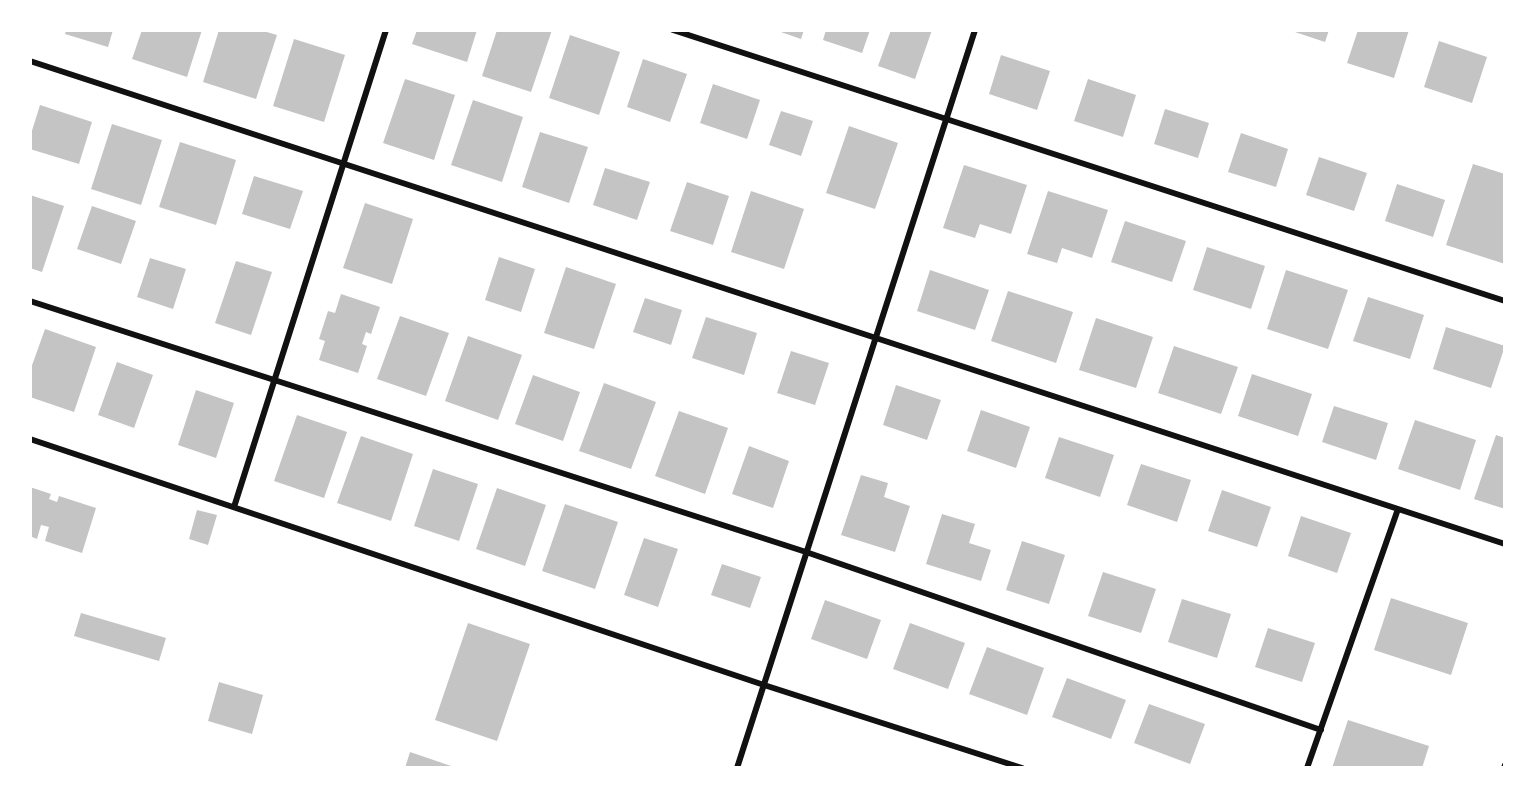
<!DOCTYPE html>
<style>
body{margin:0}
#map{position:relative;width:1535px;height:798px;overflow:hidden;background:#fff;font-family:"Noto Sans",sans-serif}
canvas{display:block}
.frame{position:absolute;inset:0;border:32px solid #fff;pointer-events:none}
</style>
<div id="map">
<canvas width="1535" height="798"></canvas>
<div class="frame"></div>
</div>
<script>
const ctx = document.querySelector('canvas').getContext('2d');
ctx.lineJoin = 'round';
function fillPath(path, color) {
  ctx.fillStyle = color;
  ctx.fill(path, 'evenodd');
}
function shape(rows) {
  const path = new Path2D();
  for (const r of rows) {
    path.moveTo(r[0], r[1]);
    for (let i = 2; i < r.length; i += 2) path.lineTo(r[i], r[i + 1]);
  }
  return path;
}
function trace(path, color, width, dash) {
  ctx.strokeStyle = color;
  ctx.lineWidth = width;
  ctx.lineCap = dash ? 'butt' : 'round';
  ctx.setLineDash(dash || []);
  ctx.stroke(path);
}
fillPath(shape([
 [66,30,113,30,108,47,65,34],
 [142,30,202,30,187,77,132,59],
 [219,30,260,30,277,35,256,99,203,82],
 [417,30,477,30,467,62,412,44],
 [497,30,552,30,531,92,482,76],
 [775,30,804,30,801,39],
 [826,30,870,30,862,53,823,40],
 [891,30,932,30,915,79,878,66],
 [1289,30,1329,30,1325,42],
 [1358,30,1409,30,1394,78,1347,63],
 [570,35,620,52,599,115,549,98],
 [294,39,345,55,324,122,273,106],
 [1439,41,1487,57,1472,103,1424,87],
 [1001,55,1050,71,1037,110,989,94],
 [643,59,687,74,670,122,627,107],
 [405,79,455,95,434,160,383,143],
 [1088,79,1136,95,1123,137,1074,121],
 [713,84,760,100,747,139,700,123],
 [473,100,523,117,502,182,451,165],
 [40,105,92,122,79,164,30,149,30,137],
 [1165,109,1209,123,1198,158,1154,144],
 [781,111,813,121,801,156,769,145],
 [112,124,162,140,141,205,91,189],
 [849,126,898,143,875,209,826,193],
 [540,132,588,147,569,203,522,187],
 [1241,133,1288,149,1276,187,1228,172],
 [180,142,236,160,216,225,159,207],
 [1319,157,1367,173,1354,211,1306,195],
 [1473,164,1505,174,1505,264,1446,245],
 [964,165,1027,185,1011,234,980,224,975,238,943,228],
 [605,168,650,182,637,220,593,205],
 [254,176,303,191,290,229,242,214],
 [687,182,729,196,713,245,670,231],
 [1397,184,1445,200,1433,237,1385,221],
 [751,191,804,209,784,269,731,252],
 [1048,191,1108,210,1092,258,1062,248,1057,263,1027,254],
 [30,195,64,206,42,272,30,268],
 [365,203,413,219,392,284,343,268],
 [92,206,136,221,121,264,77,249],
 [1125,221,1186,241,1172,282,1111,262],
 [1207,247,1265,266,1251,309,1193,290],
 [499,257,535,269,521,312,485,300],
 [150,258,186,269,173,309,137,297],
 [236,261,272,272,251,335,215,323],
 [566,267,616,284,594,349,544,333],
 [930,270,989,290,975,330,917,311],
 [1286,270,1348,290,1328,349,1267,329],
 [1008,291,1073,312,1056,363,991,341],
 [341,294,380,307,371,334,366,332,362,344,367,346,358,373,319,360,325,341,319,339,328,311,335,313],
 [1368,297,1424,315,1410,359,1353,341],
 [645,298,682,310,671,345,633,332],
 [400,316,449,333,426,396,377,379],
 [706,317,757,333,744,375,692,358],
 [1096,318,1153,337,1136,388,1079,370],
 [1446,327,1505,346,1491,388,1433,369],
 [45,329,96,347,74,412,30,397,30,371],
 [468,336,522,355,498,420,445,401],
 [1174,346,1238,367,1221,414,1158,393],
 [791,351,829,363,815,405,777,393],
 [117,362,153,375,134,428,98,415],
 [1252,374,1312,394,1298,436,1238,416],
 [533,375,580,392,563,441,515,424],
 [604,383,656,402,631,469,579,451],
 [896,385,941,400,927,440,883,425],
 [196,390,234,403,216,458,178,445],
 [1334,406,1388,423,1376,460,1322,442],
 [981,410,1030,427,1016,468,967,451],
 [679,411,728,428,705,494,655,476],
 [297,415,347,432,324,498,274,481],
 [1415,420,1476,440,1460,490,1398,469],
 [1496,435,1505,438,1505,509,1474,499],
 [361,436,413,454,391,521,337,503],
 [1059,437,1114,455,1100,497,1045,478],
 [749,446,789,461,773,508,732,494],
 [1141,464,1191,480,1177,522,1127,505],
 [433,469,478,484,459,541,414,526],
 [861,475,888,483,884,497,910,506,895,552,841,535],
 [30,487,51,494,49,499,57,502,59,496,96,508,82,553,45,541,49,527,41,525,37,539,30,536],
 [497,488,546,505,525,566,476,549],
 [1222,490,1271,507,1257,547,1208,531],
 [565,504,618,522,595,589,542,571],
 [197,510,217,515,208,545,189,539],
 [942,514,975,524,969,543,991,550,981,581,926,564],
 [1301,516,1351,533,1337,573,1288,556],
 [644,538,678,549,658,607,624,595],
 [1022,541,1065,555,1049,604,1006,590],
 [722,564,761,577,750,608,711,595],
 [1103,572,1156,589,1141,633,1088,616],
 [1391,598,1468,623,1451,675,1374,650],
 [1182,599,1231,614,1217,658,1168,642],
 [825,600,881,620,867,659,811,639],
 [81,613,166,638,159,661,74,636],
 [468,623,530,644,497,741,435,720],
 [910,623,965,643,948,689,893,669],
 [1268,628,1315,643,1302,682,1255,667],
 [987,647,1044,668,1027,715,969,694],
 [1067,678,1126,700,1111,739,1052,717],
 [219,682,263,695,252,734,208,721],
 [1149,704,1205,724,1190,764,1134,743],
 [1348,720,1429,746,1422,768,1332,768],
 [410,752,457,768,405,768]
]), '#c4c4c4');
trace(shape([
 [673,30,1505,301],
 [30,61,1505,544],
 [30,301,806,552,1321,730],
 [30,439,764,685,1022,768],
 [234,507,386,30],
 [737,768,975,30],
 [1307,768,1398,509],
 [1504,768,1505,765]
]), '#111', 6);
</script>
